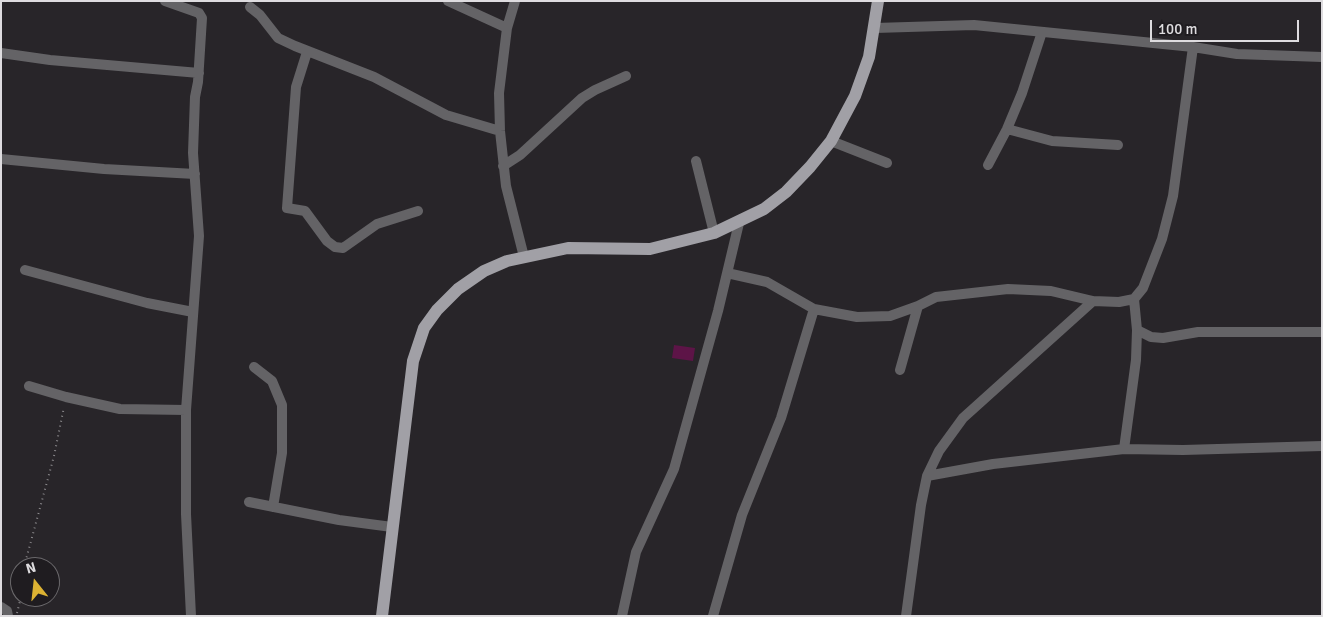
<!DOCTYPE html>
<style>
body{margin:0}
#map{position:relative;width:1323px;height:617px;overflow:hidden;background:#282529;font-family:Signika,sans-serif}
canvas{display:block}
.frame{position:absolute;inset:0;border:2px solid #dedcdf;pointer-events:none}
.north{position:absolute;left:10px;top:557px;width:50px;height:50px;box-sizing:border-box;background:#1f1c20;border:1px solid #6b696c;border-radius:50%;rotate:344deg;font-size:14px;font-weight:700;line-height:20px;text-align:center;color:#dedcdf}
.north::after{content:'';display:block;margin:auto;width:18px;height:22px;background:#dcb233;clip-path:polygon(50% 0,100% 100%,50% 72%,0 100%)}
.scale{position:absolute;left:1150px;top:20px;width:149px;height:22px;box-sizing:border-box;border:2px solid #dedcdf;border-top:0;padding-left:6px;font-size:15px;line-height:18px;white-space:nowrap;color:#dedcdf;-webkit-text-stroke:4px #1f1c20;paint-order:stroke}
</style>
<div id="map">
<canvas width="1323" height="617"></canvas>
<div class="frame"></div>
<div class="north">N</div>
<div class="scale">100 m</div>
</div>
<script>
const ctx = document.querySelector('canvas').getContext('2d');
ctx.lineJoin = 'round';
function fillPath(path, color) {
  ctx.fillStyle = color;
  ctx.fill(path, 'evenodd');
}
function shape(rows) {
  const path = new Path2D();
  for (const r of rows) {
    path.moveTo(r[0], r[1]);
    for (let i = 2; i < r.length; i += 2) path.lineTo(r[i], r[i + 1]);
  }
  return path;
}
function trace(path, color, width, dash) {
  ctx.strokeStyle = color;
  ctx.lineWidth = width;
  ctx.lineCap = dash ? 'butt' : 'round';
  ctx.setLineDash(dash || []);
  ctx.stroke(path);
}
fillPath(shape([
 [674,345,695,348,693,361,672,358]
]), '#5d1447');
trace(shape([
 [24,567,54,456,64,407],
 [17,613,21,597]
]), '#8a888b', 2, [1, 4]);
trace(shape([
 [165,1,199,13,202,18,198,82,195,97,193,153,199,236,186,410,186,514,191,616],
 [448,1,507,28],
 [515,1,507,28,499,93,500,131,506,186,524,257],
 [250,7,260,15,278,38,295,46,374,77,446,115,500,131],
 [875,28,974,25,1193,47,1237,54,1322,57],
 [307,52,296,87,287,208,305,211,327,241,335,247,343,248,377,224,418,211],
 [1,53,50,60,199,73],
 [1007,129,1052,141,1118,145],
 [831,141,887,163],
 [1,159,104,169,195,174],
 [696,161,714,233],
 [988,165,1007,129,1022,93,1042,32],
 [503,166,520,155,582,98,595,90,626,76],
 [25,270,147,303,193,312],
 [727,273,767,282,814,309,857,317,890,316,918,306,936,297,1008,289,1051,291,1093,301,1119,302,1134,299,1143,288,1162,239,1173,196,1193,47],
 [1137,330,1151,337,1163,338,1198,332,1322,332],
 [254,367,272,381,282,405,282,453,273,507],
 [900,370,918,306],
 [29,386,66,397,120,409,186,410],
 [1124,449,1136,360,1137,330,1134,299],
 [927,476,993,464,1124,449,1183,450,1322,446],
 [249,502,339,520,392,527],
 [1,607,7,611,8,616],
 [622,616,636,552,674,469,718,311,739,223],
 [713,616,742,515,781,418,814,309],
 [906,616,921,505,927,476,939,451,963,418,1093,301]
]), '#646366', 10);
trace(shape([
 [382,616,413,361,424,328,437,310,458,289,484,271,507,261,568,248,650,249,714,233,764,209,786,192,810,167,831,141,855,96,869,57,878,1]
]), '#a1a0a6', 12);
</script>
